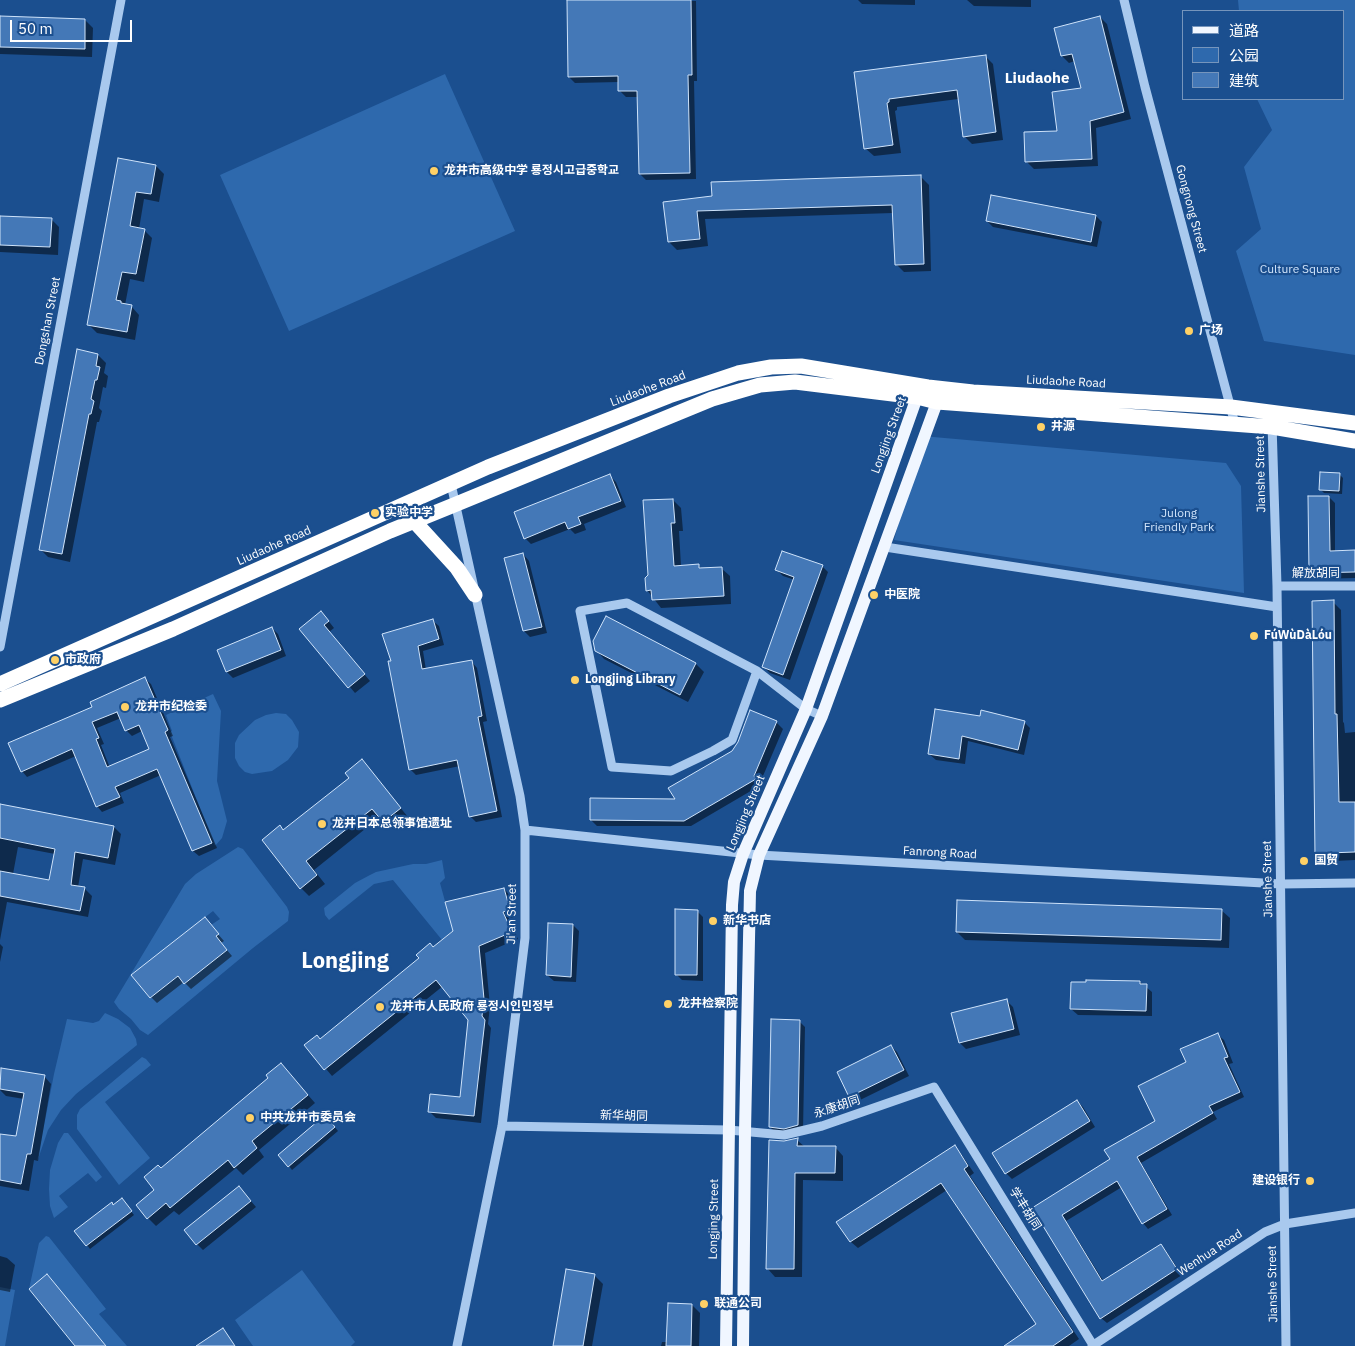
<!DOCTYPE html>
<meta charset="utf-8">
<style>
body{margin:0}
#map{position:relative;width:1355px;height:1346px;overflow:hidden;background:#1b4f8f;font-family:"IBM Plex Sans","Noto Sans SC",sans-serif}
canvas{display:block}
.legend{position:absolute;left:1182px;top:10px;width:162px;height:90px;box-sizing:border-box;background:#1b4f8f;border:1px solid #7695bc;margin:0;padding:6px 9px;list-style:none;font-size:15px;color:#fff}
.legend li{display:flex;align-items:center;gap:10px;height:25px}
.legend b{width:25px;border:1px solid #7695bc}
.scale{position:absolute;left:10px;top:20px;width:122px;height:22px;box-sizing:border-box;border:2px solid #fff;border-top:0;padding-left:6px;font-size:15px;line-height:18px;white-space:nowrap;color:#fff;-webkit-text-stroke:4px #1b4f8f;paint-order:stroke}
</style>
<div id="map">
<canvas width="1355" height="1346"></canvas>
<ul class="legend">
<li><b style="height:6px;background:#f0f6ff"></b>道路</li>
<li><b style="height:14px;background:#2e69ad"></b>公园</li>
<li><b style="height:14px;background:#4478b7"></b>建筑</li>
</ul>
<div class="scale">50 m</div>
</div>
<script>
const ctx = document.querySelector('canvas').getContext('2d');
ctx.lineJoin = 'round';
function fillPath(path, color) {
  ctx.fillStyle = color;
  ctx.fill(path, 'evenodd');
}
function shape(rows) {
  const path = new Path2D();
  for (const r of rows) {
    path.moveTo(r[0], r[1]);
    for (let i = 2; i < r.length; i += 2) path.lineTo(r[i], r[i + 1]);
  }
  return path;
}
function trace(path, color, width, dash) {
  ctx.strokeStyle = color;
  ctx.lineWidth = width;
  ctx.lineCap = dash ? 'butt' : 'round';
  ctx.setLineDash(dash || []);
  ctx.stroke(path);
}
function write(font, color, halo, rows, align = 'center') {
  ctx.font = font + ' "IBM Plex Sans","Noto Sans SC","Noto Sans KR",sans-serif';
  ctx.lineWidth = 4.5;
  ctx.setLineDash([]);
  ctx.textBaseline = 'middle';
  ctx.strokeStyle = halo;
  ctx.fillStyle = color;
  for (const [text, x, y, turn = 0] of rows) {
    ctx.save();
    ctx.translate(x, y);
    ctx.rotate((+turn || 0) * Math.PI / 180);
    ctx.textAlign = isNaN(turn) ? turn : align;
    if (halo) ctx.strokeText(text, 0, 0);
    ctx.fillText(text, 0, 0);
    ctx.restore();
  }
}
fillPath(shape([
 [1238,0,1355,0,1355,355,1264,341,1236,251,1261,229,1244,167,1272,130,1257,99,1344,99,1344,11,1239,11],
 [445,74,515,231,289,331,220,175],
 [922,436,1226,463,1241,486,1244,593,894,540],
 [213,694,221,711,217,781,227,821,222,838,215,846,170,732,172,731,166,715],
 [276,713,286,714,292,720,299,732,298,747,288,760,272,771,252,774,245,772,239,766,235,758,235,743,239,735,255,720,266,715],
 [238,847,243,849,287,907,289,912,288,921,253,948,148,1035,140,1030,131,1019,119,1009,114,1002,185,884,196,874],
 [213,911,220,919,211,925,218,934,184,983,178,976,150,998,132,975],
 [442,860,445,878,440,883,454,934,442,940,393,880,374,884,329,920,325,915,324,908,355,883,370,875,376,872,413,864,426,864],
 [105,1013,118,1019,130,1028,136,1039,137,1045,76,1094,61,1110,48,1130,37,1162,54,1074,67,1019,93,1023,99,1021],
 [142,1057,146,1059,151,1065,105,1102,150,1158,119,1185,77,1129,77,1115,80,1109],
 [64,1133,68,1133,102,1177,96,1182,88,1173,59,1196,68,1207,54,1218,50,1206,49,1189,50,1170,58,1143],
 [46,1236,49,1237,106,1309,99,1314,127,1346,106,1346,29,1289,39,1243],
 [302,1270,355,1342,351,1346,253,1346,235,1320],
 [0,1287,15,1290,5,1346,0,1346]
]), '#2e69ad');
fillPath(shape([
 [568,0,696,1,697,81,694,81,696,179,646,180,640,174,638,97,626,97,620,91,619,82,575,83,569,77],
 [858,0,915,0,915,5,862,4],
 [967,0,1031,0,1031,7,974,6],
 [0,17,85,20,93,28,92,57,0,54],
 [1100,17,1107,24,1131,119,1096,128,1098,166,1034,169,1027,162,1059,132,1082,90,1075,61,1069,63,1062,56],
 [985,56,993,64,1003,140,972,144,964,136,958,99,897,107,897,110,895,111,901,153,874,156,865,148,855,73],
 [119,160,156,166,164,174,159,202,144,199,139,229,144,230,152,238,144,282,130,279,125,305,131,306,139,315,135,340,97,333,89,325],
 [921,177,929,185,931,271,904,272,896,264,893,213,705,219,708,246,677,250,669,242,665,203],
 [1096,216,1102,222,1097,247,993,227,987,221],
 [0,217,51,219,59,227,58,255,0,252],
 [98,355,106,363,104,373,108,376,106,388,103,387,99,408,102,411,99,422,97,422,70,562,48,557,40,549],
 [1339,474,1343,478,1342,494,1324,493,1320,489],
 [610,476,616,482,626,507,584,524,586,530,575,534,570,529,531,544,525,538],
 [1329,497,1335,503,1335,552,1355,552,1355,578,1316,579,1310,573],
 [673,500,681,508,683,531,679,531,681,566,698,565,702,569,721,568,730,576,731,604,661,608,647,590,649,575],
 [523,554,529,561,547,633,530,637,524,631,506,559],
 [822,566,828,572,790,680,770,673,764,667,795,580,783,576,777,570],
 [1333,602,1341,610,1343,722,1344,723,1345,733,1355,732,1355,860,1335,861,1335,863,1324,864,1317,856],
 [606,618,696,664,704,672,688,702,604,659,596,650],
 [327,619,334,628,329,632,370,681,355,693,301,629],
 [433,621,439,626,444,645,423,651,426,670,472,662,477,668,487,721,483,722,502,817,476,822,470,816,460,766,416,775,410,769,392,662],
 [272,628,278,634,286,656,233,678,227,672],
 [145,679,151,684,173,736,170,737,217,848,199,856,193,851,161,775,120,793,124,803,102,812,97,806,76,756,27,777,22,771,94,707],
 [121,718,126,730,132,736,142,731,150,750,110,768,101,745,104,744,97,728],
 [750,711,777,723,783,729,760,783,761,785,691,826,597,826,591,820,677,800,733,752,739,743],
 [936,711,1024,722,1030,728,1024,755,968,741,965,764,936,760,929,754],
 [362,761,408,817,392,829,380,817,314,870,325,884,309,896,301,888,283,831,351,778],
 [0,805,114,827,121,834,115,865,83,859,78,887,85,889,92,896,88,917,7,902,0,940],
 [18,847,55,854,50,882,13,874],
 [504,889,511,896,516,917,509,918,518,939,485,953,490,1006,488,1024,491,1028,481,1123,436,1118,429,1111,461,1098,469,1019,443,986,332,1076,306,1045,320,1040],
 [1221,910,1230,918,1229,948,965,940,957,932],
 [697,911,703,917,703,981,682,980,676,974],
 [210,925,224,941,221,943,232,956,191,989,184,982,157,1003,151,997],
 [573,925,579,931,576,982,554,981,547,975],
 [0,944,3,947,0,962],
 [1140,982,1152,992,1152,1016,1078,1015,1071,1009],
 [1007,1001,1013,1007,1020,1035,966,1049,960,1043],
 [799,1021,805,1027,803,1131,776,1133,770,1127],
 [1218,1035,1224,1040,1233,1063,1229,1064,1244,1097,1213,1112,1217,1119,1141,1163,1172,1215,1148,1229,1143,1223,1122,1187,1066,1221,1104,1282,1161,1245,1166,1251,1182,1275,1107,1323,1101,1318,1034,1208,1111,1160,1157,1121,1187,1063],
 [891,1046,897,1052,909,1076,856,1102,850,1096],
 [281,1064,315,1103,259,1150,264,1157,243,1175,236,1168,179,1215,174,1211,156,1226,148,1218,161,1169,270,1078],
 [2,1069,44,1076,51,1084,38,1161,34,1160,29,1191,0,1186,0,1135,17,1138,24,1099,6,1096,0,1090],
 [1077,1101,1083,1107,1095,1127,1012,1179,1006,1173],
 [329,1120,338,1131,292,1170,289,1166],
 [797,1140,805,1147,835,1147,843,1156,843,1181,803,1180,802,1277,775,1277,767,1268,784,1142],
 [955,1147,961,1154,974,1173,970,1176,1079,1339,1069,1346,1006,1346,1038,1325,947,1190,858,1248,851,1242,838,1222],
 [239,1187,256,1207,203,1250,197,1244],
 [125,1204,134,1215,90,1249,87,1245],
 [0,1256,7,1258,15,1265,10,1292,0,1290],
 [567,1271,595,1276,603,1284,592,1346,554,1346],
 [692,1305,700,1313,699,1346,661,1346,662,1342,668,1342]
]), '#0007');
const building = shape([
 [567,0,691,0,692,75,688,75,690,173,639,174,637,91,618,91,618,76,568,77,567,0],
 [0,16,85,19,85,49,0,47,0,16],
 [1100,16,1124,112,1090,121,1092,159,1025,162,1024,132,1057,131,1052,92,1081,88,1072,54,1061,56,1054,28,1100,16],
 [986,55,996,132,963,137,957,90,889,99,889,102,887,103,893,145,864,149,854,72,986,55],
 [118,158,156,165,151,194,136,192,130,226,145,229,136,274,122,272,116,300,121,301,121,303,132,305,127,332,87,325,118,158],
 [921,175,924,264,895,265,892,205,697,211,700,239,668,242,663,202,712,196,711,182,921,175],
 [991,195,1096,215,1091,242,986,221,991,195],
 [0,216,52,218,50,247,0,245,0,216],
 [77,349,98,354,96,366,100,367,97,380,95,380,91,399,94,401,91,414,89,414,62,554,39,550,77,349],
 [1320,472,1340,473,1339,491,1319,490,1320,472],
 [610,474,621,501,578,517,581,524,568,529,565,522,524,539,514,512,610,474],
 [1308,496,1329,496,1330,551,1355,550,1355,572,1309,573,1308,496],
 [673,499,675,523,671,523,674,566,699,564,699,568,722,567,724,596,652,600,651,590,646,591,645,578,648,575,643,500,673,499],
 [782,551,823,565,783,675,762,667,794,577,775,570,782,551],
 [523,553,542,627,523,631,504,558,523,553],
 [1334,600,1335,714,1337,714,1339,802,1355,802,1355,852,1328,853,1328,856,1315,856,1312,601,1334,600],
 [321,611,329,621,324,625,365,674,348,688,299,629,321,611],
 [606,616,696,663,680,695,595,651,593,641,606,616],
 [433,619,439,639,418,646,422,669,472,660,482,716,478,717,497,811,469,817,457,760,409,770,388,661,391,661,382,634,433,619],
 [272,627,281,650,226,672,217,650,272,627],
 [145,677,168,730,165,732,212,843,192,851,157,769,115,787,120,797,96,807,72,749,21,772,8,743,92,707,90,702,145,677],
 [117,712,125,731,139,725,149,749,107,767,96,739,99,738,92,722,117,712],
 [935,709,980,716,981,710,1025,721,1018,750,962,736,959,759,928,754,935,709],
 [750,710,777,721,754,776,756,779,684,821,590,820,590,798,675,799,668,788,732,751,738,742,750,710],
 [362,759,401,808,383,822,372,809,306,861,317,875,300,889,262,840,280,825,283,830,349,778,345,773,362,759],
 [0,804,114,826,108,858,75,852,71,885,85,887,80,911,0,896,0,871,49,880,55,849,0,838,0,804],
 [504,888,510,910,503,912,512,932,479,946,484,999,482,1016,485,1020,474,1116,428,1112,430,1094,460,1097,468,1020,436,980,324,1070,304,1045,317,1035,320,1039,419,958,416,955,430,943,433,947,453,931,445,902,504,888],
 [957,900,1222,909,1221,940,956,932,957,900],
 [675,909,698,910,697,975,675,975,675,909],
 [205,917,219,934,216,936,227,950,184,984,178,976,150,998,131,975,205,917],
 [548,923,573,924,571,977,546,975,548,923],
 [1086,980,1140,981,1140,984,1147,984,1146,1011,1070,1009,1071,982,1086,982,1086,980],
 [1007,999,1014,1029,959,1043,951,1013,1007,999],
 [771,1019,800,1020,798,1125,784,1129,769,1127,771,1019],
 [1218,1033,1228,1057,1224,1058,1240,1092,1209,1106,1213,1113,1137,1157,1167,1209,1142,1224,1117,1181,1062,1215,1102,1281,1161,1244,1177,1269,1100,1319,1032,1208,1110,1159,1104,1150,1155,1121,1138,1086,1186,1062,1180,1049,1218,1033],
 [891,1045,904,1070,849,1097,837,1072,891,1045],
 [281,1063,308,1095,252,1141,257,1148,234,1168,228,1160,170,1208,166,1203,147,1219,136,1205,154,1190,144,1177,158,1165,161,1168,268,1078,266,1075,281,1063],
 [1,1068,45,1075,31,1154,27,1154,21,1184,0,1180,0,1134,16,1136,24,1093,0,1089,1,1068],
 [1077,1100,1090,1121,1005,1174,992,1153,1077,1100],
 [325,1115,335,1127,288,1167,278,1155,325,1115],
 [798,1138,797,1146,836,1146,835,1173,795,1173,794,1269,766,1269,769,1140,784,1141,798,1138],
 [955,1145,968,1166,964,1169,1073,1332,1053,1346,1004,1346,1036,1324,941,1183,850,1242,836,1222,955,1145],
 [239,1186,251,1201,196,1245,184,1230,239,1186],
 [122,1198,132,1211,86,1246,74,1231,112,1202,113,1205,122,1198],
 [566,1269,595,1274,583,1346,553,1346,566,1269],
 [47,1274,106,1346,75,1346,29,1289,47,1274],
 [668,1303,692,1304,691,1346,666,1346,668,1303],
 [223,1328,235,1346,196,1346,223,1328]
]);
fillPath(building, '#4478b7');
trace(building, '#cfe3fa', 1);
trace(shape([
 [1124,0,1145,87,1235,424],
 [1272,424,1277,586,1286,1346],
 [451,484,520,796,525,830,525,938,502,1126,457,1346],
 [885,547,1277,607],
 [1277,586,1355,586],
 [0,647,121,0],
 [757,671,732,740,713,751,671,771,612,767,580,611,627,603,757,671,806,709,822,716],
 [525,830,759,855,1281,884,1355,883],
 [502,1126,729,1130,784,1135,822,1126,934,1087,1093,1345],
 [1092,1346,1265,1232,1285,1224,1355,1213]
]), '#a9c9ee', 9);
trace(shape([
 [726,1346,732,905,734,882,743,854,806,709,917,397,928,387,937,402,822,716,759,855,750,891,745,1131,743,1346]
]), '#f0f6ff', 12);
trace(shape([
 [414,521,457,568,475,595],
 [0,684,488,467,669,396,738,373,771,367,801,366,928,387,973,392,1231,407,1355,423],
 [0,700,173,629,390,531,454,505,712,399,760,385,795,382,917,397,937,402,1272,427,1355,441]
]), '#fff', 15);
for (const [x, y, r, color] of [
 [434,171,5,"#ffd166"],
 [1189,331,5,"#ffd166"],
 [1041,427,5,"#ffd166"],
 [375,513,5,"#ffd166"],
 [874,595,5,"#ffd166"],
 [1254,636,5,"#ffd166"],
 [55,660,5,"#ffd166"],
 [575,680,5,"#ffd166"],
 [125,707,5,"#ffd166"],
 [322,824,5,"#ffd166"],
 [1304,861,5,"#ffd166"],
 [713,921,5,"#ffd166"],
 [668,1004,5,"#ffd166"],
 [380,1007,5,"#ffd166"],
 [250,1118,5,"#ffd166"],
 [1310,1181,5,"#ffd166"],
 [704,1304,5,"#ffd166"]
]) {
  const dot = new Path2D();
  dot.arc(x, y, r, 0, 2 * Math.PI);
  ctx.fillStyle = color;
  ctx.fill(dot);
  trace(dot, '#1b4f8f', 2);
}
write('bold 12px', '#fff', '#1b4f8f', [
 ["龙井市高级中学 룡정시고급중학교",444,171],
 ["广场",1199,331],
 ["井源",1051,427],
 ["实验中学",385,513],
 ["中医院",884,595],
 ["FúWùDàLóu",1264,636],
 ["市政府",65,660],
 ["Longjing Library",585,680],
 ["龙井市纪检委",135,707],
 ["龙井日本总领事馆遗址",332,824],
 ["国贸",1314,861],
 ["新华书店",723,921],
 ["龙井检察院",678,1004],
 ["龙井市人民政府 룡정시인민정부",390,1007],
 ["中共龙井市委员会",260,1118],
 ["建设银行",1300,1181,"right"],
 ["联通公司",714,1304]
], 'left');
write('12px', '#fff', '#1b4f8f', [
 ["Gongnong Street",1191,209,75],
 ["Dongshan Street",48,321,-79],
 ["Liudaohe Road",1066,382,3],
 ["Liudaohe Road",648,389,-21],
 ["Longjing Street",889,435,-70],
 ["Jianshe Street",1261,474,-91],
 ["Liudaohe Road",274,546,-24],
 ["解放胡同",1316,574],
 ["Longjing Street",746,813,-67],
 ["Fanrong Road",940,853,3],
 ["Jianshe Street",1268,879,-91],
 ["Ji'an Street",512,914,-89],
 ["永康胡同",837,1107,-18],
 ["新华胡同",624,1116,1],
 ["学丰胡同",1025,1209,58],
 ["Longjing Street",714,1219,-89],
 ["Wenhua Road",1210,1253,-33],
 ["Jianshe Street",1273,1284,-91]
]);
write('12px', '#cfe3fa', '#1b4f8f', [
 ["Culture Square",1300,270],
 ["Julong",1179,514],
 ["Friendly Park",1179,528]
]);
write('bold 15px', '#fff', '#1b4f8f', [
 ["Liudaohe",1037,79]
]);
write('bold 22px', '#fff', '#1b4f8f', [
 ["Longjing",345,962]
]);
</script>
